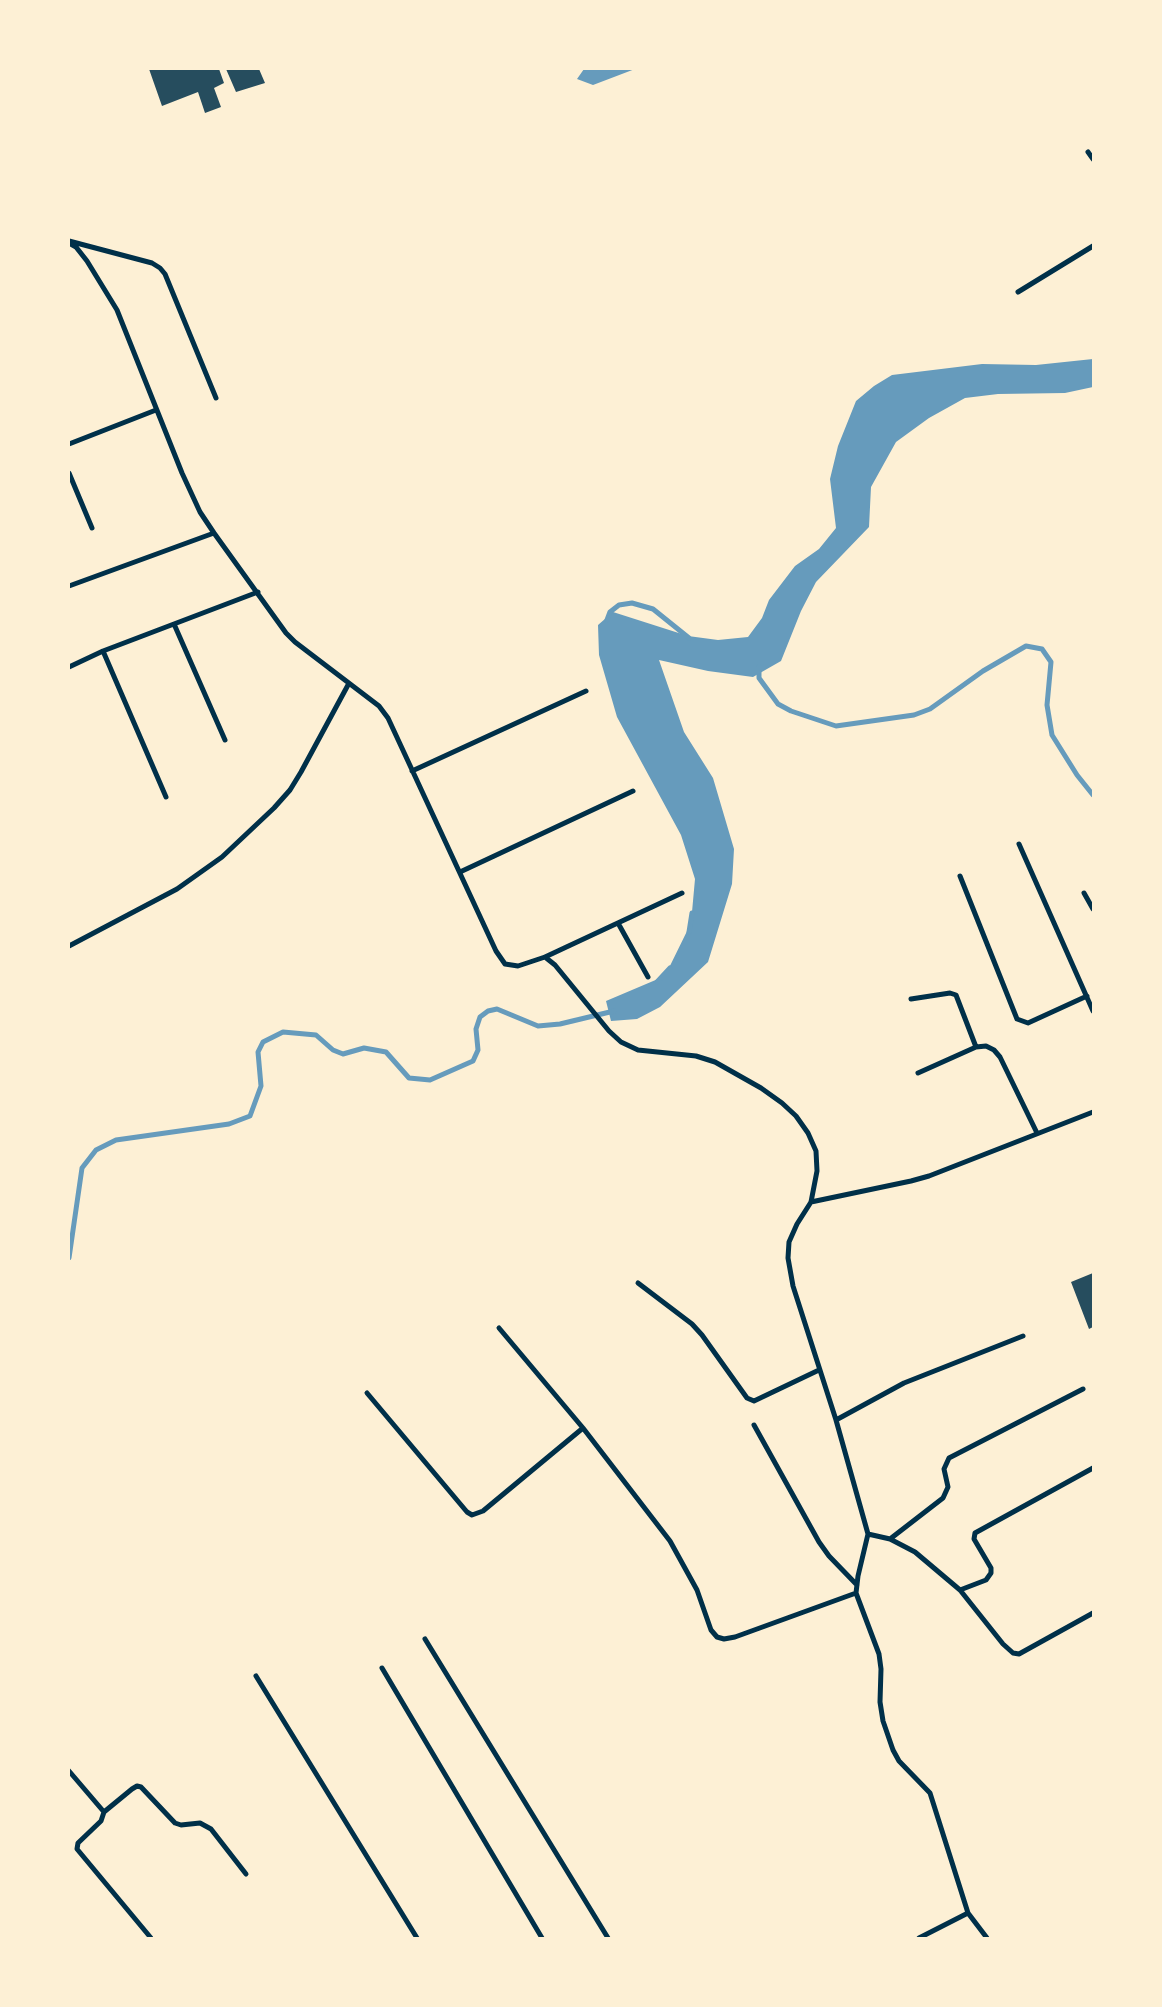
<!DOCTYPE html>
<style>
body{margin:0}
#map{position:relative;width:1162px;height:2007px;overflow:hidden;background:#fdf0d5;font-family:"Sofia Sans Condensed",sans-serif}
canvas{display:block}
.frame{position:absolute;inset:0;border:70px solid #fdf0d5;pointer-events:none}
</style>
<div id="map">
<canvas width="1162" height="2007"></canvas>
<div class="frame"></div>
</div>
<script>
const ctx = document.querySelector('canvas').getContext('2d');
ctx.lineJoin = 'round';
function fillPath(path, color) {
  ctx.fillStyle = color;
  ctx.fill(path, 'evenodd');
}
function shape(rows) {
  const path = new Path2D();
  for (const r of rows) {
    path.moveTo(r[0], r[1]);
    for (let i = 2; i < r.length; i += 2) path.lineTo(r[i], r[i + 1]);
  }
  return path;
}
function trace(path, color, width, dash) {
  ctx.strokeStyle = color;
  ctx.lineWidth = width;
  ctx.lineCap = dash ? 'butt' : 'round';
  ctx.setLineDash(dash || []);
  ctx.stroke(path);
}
fillPath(shape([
 [584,69,635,69,593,85,577,79],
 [1093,359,1093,387,1065,393,998,394,965,398,929,418,896,442,871,487,869,527,816,582,801,611,781,661,753,677,708,671,659,660,684,732,713,778,734,849,732,884,708,962,660,1007,637,1019,611,1021,606,1001,665,976,691,923,695,879,681,835,617,717,599,655,598,625,613,612,688,636,718,640,748,637,762,618,769,600,795,566,819,549,836,528,830,479,838,446,856,401,874,386,892,375,982,364,1036,365]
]), '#669bbc');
trace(shape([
 [607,620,610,612,619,605,632,603,653,609,689,638],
 [759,667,759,678,778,704,791,711,836,726,914,715,930,709,983,671,1026,646,1042,649,1051,662,1047,705,1052,735,1077,775,1093,795],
 [689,932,692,913],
 [657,982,670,968],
 [69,1258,82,1168,96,1150,116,1140,229,1124,250,1116,261,1086,258,1052,263,1042,283,1032,316,1035,333,1050,343,1054,364,1048,386,1052,409,1078,430,1080,473,1061,478,1050,476,1029,480,1017,488,1011,497,1009,538,1026,560,1024,614,1011]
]), '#669bbc', 5);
fillPath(shape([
 [149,69,219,69,224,83,214,88,221,107,205,113,198,92,162,106],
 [226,69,259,69,265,83,236,92],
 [1093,1273,1093,1327,1089,1329,1071,1282]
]), '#264d5e');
trace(shape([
 [1088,152,1093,159],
 [69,241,152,263,160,268,165,274,216,398],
 [69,243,76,247,87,261,117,310,182,473,200,512,214,533,286,633,295,642,379,706,388,718,496,951,505,964,518,966,545,957,555,965,609,1031,621,1042,638,1050,696,1056,715,1062,761,1088,782,1103,796,1116,808,1133,816,1151,817,1171,811,1202,797,1224,789,1242,788,1258,793,1286,836,1420,868,1534,858,1576,856,1593,879,1654,881,1669,880,1702,883,1721,893,1750,899,1761,930,1793,968,1913,987,1938],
 [1018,292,1093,246],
 [69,444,156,410],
 [69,473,92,528],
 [69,586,214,533],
 [174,624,225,740],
 [103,651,166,797],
 [69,667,103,651,258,592],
 [412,771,586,691],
 [1019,844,1093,1011],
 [460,872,633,791],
 [960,876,1017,1019,1028,1023,1087,996],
 [1084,893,1093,909],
 [618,923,648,977],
 [69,946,177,889,222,857,274,808,290,790,301,772,348,685],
 [545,957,682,893],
 [911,999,950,993,956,995,976,1047],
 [918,1073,976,1047,986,1046,994,1050,1000,1057,1037,1133],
 [811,1202,911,1181,929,1176,1093,1112],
 [638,1283,692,1324,702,1335,747,1398,754,1401,819,1370],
 [499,1328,583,1428,670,1541,697,1590,711,1630,717,1637,724,1639,735,1637,856,1593],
 [367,1393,467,1512,472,1515,483,1511,583,1428],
 [836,1420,904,1383,1023,1336],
 [754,1425,819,1542,829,1556,857,1585],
 [868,1534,890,1539,915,1552,960,1590,1003,1644,1013,1653,1019,1654,1093,1613],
 [890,1539,943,1498,948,1487,944,1469,949,1458,1083,1389],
 [960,1590,986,1580,991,1573,991,1568,974,1539,975,1533,1093,1468],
 [425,1639,608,1938],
 [382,1668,542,1938],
 [256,1676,417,1938],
 [69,1771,104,1812,101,1821,78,1843,77,1849,151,1938],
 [104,1812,132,1789,137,1786,141,1787,175,1823,181,1825,200,1823,211,1829,246,1874],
 [919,1938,968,1913]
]), '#003049', 5);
</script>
